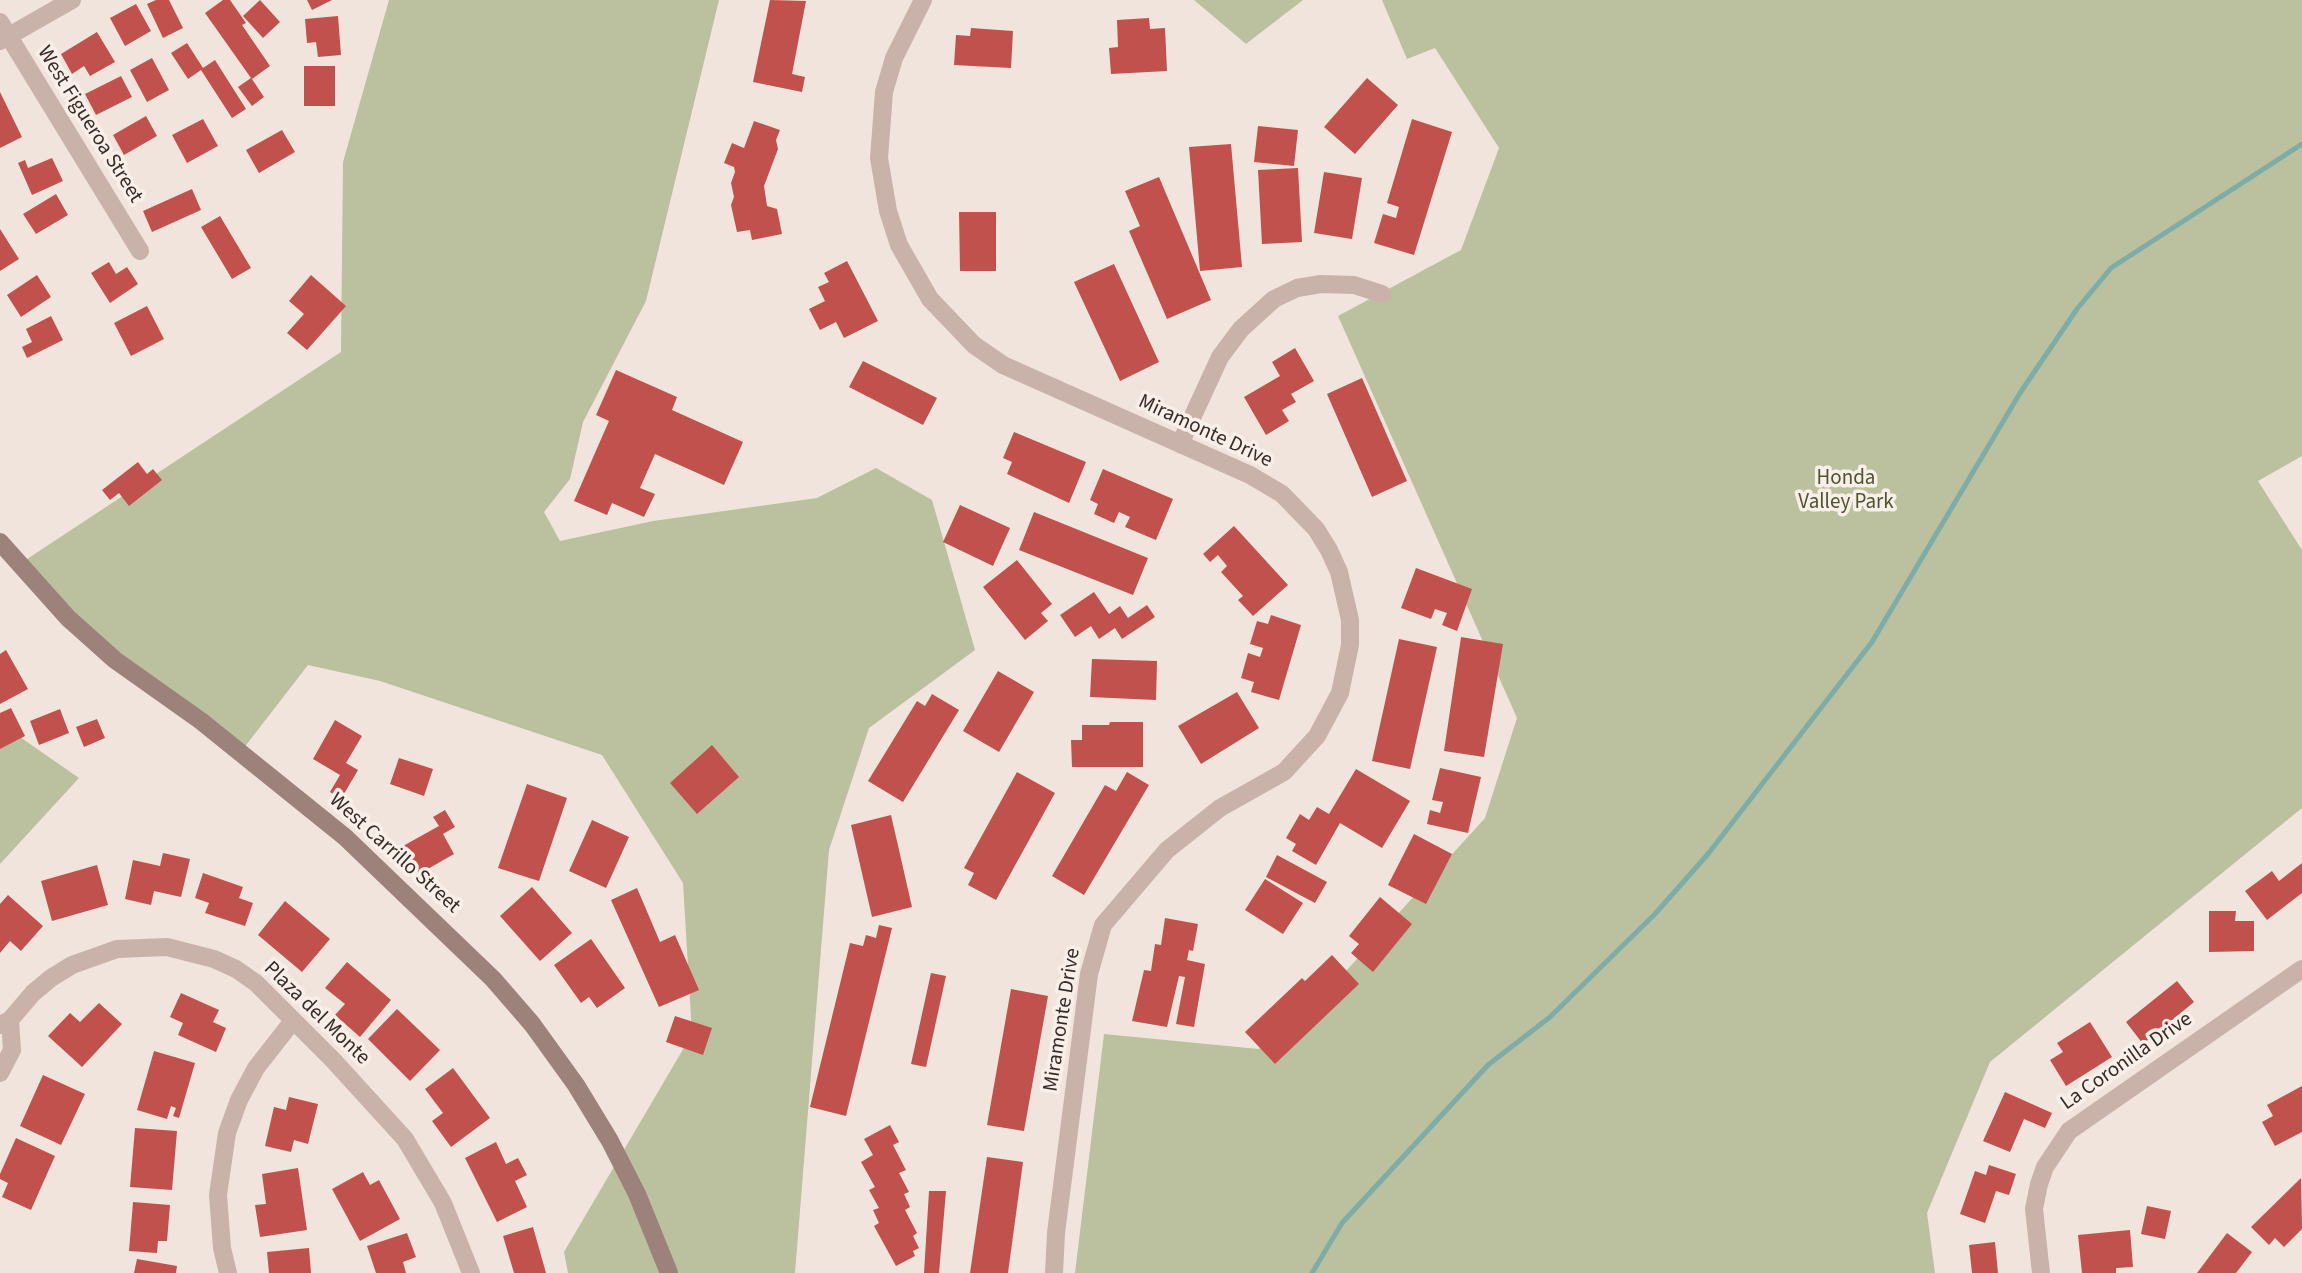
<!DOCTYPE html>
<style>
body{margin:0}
canvas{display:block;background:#f1e4dd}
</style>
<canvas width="2302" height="1273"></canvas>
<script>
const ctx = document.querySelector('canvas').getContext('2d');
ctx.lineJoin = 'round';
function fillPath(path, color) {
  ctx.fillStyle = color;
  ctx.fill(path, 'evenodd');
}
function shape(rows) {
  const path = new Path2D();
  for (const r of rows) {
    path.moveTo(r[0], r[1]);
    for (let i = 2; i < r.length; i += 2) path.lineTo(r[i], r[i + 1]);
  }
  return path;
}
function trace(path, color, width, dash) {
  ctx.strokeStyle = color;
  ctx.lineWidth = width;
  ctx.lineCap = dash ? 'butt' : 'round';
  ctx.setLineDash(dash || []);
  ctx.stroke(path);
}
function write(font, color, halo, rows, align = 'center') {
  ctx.font = font + ' "Source Sans 3",sans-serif';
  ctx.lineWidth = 7;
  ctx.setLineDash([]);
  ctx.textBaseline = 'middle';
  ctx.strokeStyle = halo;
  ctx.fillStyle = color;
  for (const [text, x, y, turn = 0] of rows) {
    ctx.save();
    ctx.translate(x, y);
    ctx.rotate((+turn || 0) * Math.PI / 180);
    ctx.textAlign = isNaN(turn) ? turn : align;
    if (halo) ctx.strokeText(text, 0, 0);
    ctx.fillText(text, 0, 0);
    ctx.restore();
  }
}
fillPath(shape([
 [389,0,719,0,646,301,583,422,570,479,544,512,560,541,653,521,817,498,876,468,932,500,975,650,869,728,829,850,795,1273,568,1273,564,1252,692,1034,683,883,602,755,380,681,308,665,240,753,166,698,18,565,341,352,343,162],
 [1194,0,1303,0,1246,44],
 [1382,0,2302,0,2302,456,2258,481,2302,550,2302,808,1990,1062,1927,1213,1935,1273,1075,1273,1104,1034,1258,1049,1287,1036,1485,818,1517,718,1338,316,1461,250,1499,148,1435,48,1407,59],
 [7,728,79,778,0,864,0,733]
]), '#bbc09e');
trace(shape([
 [1312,1273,1342,1223,1488,1065,1550,1017,1655,914,1708,854,1872,642,2020,393,2077,309,2111,268,2302,144]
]), '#7dada6', 5);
fillPath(shape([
 [156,0,169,0,183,28,163,38,147,4],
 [223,0,230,0,246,23,242,25,270,66,252,79,264,97,252,106,238,87,251,78,205,13],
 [260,0,280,22,263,38,243,16],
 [307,0,332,0,312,10],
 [770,0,806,1,792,74,805,77,802,92,753,82],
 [136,4,151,31,125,46,110,18],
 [338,16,341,55,318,57,316,42,307,43,305,19],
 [1149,18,1150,29,1165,28,1167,71,1111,74,1109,48,1118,47,1117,20],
 [971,28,1013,31,1011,68,954,65,956,35,970,36],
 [97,32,115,62,90,76,84,66,72,74,61,54],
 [187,43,203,68,215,60,246,109,232,118,201,70,188,79,171,53],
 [152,58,169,90,147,102,130,70],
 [304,66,335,66,335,106,304,106],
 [121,76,132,97,96,115,85,94],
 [1367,78,1398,105,1355,154,1324,127],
 [0,92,22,137,0,148],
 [146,116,157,136,124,155,113,135],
 [203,119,218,146,187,163,172,135],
 [1412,119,1452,132,1414,255,1374,243,1383,214,1396,218,1399,207,1387,203],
 [754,121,780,130,776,140,778,149,764,186,767,206,777,209,782,234,752,240,750,230,737,232,731,205,734,197,731,183,735,172,734,167,724,163,732,143,744,148],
 [1258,126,1298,130,1294,166,1254,162],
 [282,130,295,152,259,173,246,150],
 [1231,144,1242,267,1200,271,1189,147],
 [52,158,63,181,32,195,18,163,25,160,28,168],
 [1298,168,1302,242,1262,244,1258,170],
 [1324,172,1362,178,1352,239,1314,233],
 [1159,177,1211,300,1167,319,1129,231,1140,226,1125,191],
 [192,189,201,210,152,232,143,211],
 [56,194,68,215,36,234,23,214],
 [959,212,996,212,996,271,960,271],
 [220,216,251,268,232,279,201,227],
 [0,229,19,259,0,271],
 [847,261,878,321,844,338,836,322,820,330,809,309,825,301,818,287,829,282,824,273],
 [109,262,116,274,127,267,138,284,110,303,91,273],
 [1114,264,1159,362,1120,381,1074,282],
 [37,275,51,297,21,317,7,295],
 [311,275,346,306,307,350,287,333,304,314,289,301],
 [147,306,164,339,131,356,114,323],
 [51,316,63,340,27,358,22,347,32,342,26,329],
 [1295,348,1314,381,1291,394,1296,402,1282,410,1289,421,1266,435,1244,397,1280,376,1272,362],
 [863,361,937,398,923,425,849,387],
 [616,370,677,397,672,410,743,442,724,485,655,454,640,488,655,494,644,517,612,503,607,515,574,501,609,421,596,415],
 [1362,378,1407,481,1372,497,1327,394],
 [1014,432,1086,462,1069,503,1007,474,1012,462,1003,458],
 [138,462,147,474,153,469,162,480,129,506,119,493,110,500,102,490],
 [1103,469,1173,499,1156,540,1125,527,1130,517,1119,512,1114,523,1094,514,1098,504,1090,500],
 [960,505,1010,528,993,566,943,542],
 [1034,512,1148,558,1133,595,1019,550],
 [1234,526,1288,585,1253,616,1238,600,1243,596,1221,572,1227,566,1218,555,1210,562,1203,554],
 [1017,560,1052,604,1041,613,1048,621,1025,640,983,587],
 [1416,568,1472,589,1457,631,1442,625,1447,613,1435,609,1431,619,1401,608],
 [1094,592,1109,614,1120,606,1128,618,1147,605,1155,617,1122,639,1115,628,1099,639,1091,626,1075,637,1060,615],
 [1271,615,1301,625,1279,700,1251,692,1254,682,1241,678,1248,653,1260,657,1263,648,1250,644,1257,621,1268,624],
 [1461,637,1503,644,1484,757,1444,751],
 [1399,639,1437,647,1410,769,1372,761],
 [6,650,28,689,0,704,0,654],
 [1092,659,1157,661,1156,700,1090,697],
 [998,671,1034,692,999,752,963,731],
 [1237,692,1259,728,1201,764,1178,726],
 [932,694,959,710,903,802,868,781,917,701,925,706],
 [11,708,25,736,0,749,0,713],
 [60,709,69,733,39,745,30,721],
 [97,719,105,738,84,747,76,727],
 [335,720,362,736,346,763,358,770,341,799,330,792,340,775,313,759],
 [1110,722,1143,722,1143,767,1072,767,1071,740,1082,740,1082,725,1109,725],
 [712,745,739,777,697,814,670,783],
 [399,758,433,769,424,796,390,784],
 [1440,768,1481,777,1468,833,1427,824,1430,810,1440,813,1443,802,1432,800],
 [1356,769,1410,801,1382,848,1340,823,1316,865,1292,851,1296,844,1286,838,1300,814,1309,820,1317,807,1329,814],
 [1017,772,1055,793,996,900,968,885,974,873,964,868],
 [1127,772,1149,785,1084,895,1052,876,1105,785,1116,791],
 [527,784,567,798,539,881,498,868],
 [445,810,455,827,443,834,454,854,419,874,403,846,439,826,433,817],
 [891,815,912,907,872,917,851,825],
 [592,820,629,837,606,888,569,871],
 [1414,834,1452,854,1426,904,1388,885],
 [163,853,190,859,181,897,154,891,151,905,125,899,133,860,160,866],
 [1277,855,1327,882,1315,903,1266,877],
 [2302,863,2302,893,2267,920,2245,891,2272,871,2279,881],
 [97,865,108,905,52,921,41,881],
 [203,873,243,887,239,898,253,903,245,926,205,913,209,903,195,898],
 [1265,879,1303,903,1283,934,1245,910],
 [532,887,572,933,540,961,500,916],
 [637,888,660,942,675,935,699,990,659,1007,611,900],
 [8,895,43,926,21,951,10,941,0,953,0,904],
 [1380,897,1412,924,1373,972,1351,953,1359,944,1349,936],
 [285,901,330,939,302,972,258,935],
 [2209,911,2236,911,2235,921,2254,921,2254,951,2209,952],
 [1165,918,1198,924,1193,951,1189,950,1187,960,1205,964,1194,1027,1176,1024,1185,977,1179,976,1167,1027,1132,1021,1144,970,1151,971,1155,944,1161,945],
 [879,925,892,928,846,1116,810,1107,850,943,863,946,866,935,876,938],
 [591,939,625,988,597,1008,589,997,581,1003,554,965],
 [1332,955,1359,984,1275,1064,1245,1032,1302,978,1305,981],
 [347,962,391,1000,360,1037,335,1015,345,1004,325,988],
 [931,973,946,976,926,1067,911,1064],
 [2177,981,2194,1002,2143,1044,2126,1022],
 [1011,989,1048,996,1024,1131,987,1125],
 [181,993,219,1010,213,1022,226,1028,216,1052,178,1035,183,1023,170,1017],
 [99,1003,122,1024,82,1067,48,1036,70,1013,80,1022],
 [397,1009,440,1050,410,1081,368,1039],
 [675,1016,712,1028,703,1055,666,1042],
 [2090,1022,2112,1057,2066,1086,2050,1060,2063,1052,2057,1043],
 [154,1051,195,1063,179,1118,173,1116,176,1108,171,1106,167,1119,137,1110],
 [453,1068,490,1118,451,1147,432,1121,443,1113,425,1089],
 [43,1075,85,1094,61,1145,20,1126],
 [2302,1086,2302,1132,2275,1146,2262,1122,2273,1116,2267,1105],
 [2005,1092,2052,1113,2045,1128,2024,1119,2010,1152,1983,1141],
 [289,1097,318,1104,308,1144,294,1140,291,1152,265,1146,274,1107,286,1110],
 [890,1125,899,1142,893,1145,906,1170,899,1173,909,1192,904,1194,910,1207,905,1210,917,1233,913,1236,919,1248,913,1251,915,1256,896,1266,874,1226,879,1223,873,1210,879,1208,869,1190,875,1187,861,1162,873,1155,864,1139],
 [135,1128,177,1131,172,1190,130,1187],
 [16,1138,55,1156,31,1210,2,1197,8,1183,0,1179,0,1174],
 [496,1142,506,1164,518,1158,527,1175,515,1181,527,1207,497,1222,465,1158],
 [987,1157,1023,1162,1008,1273,970,1273],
 [1989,1165,2016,1174,2009,1195,1996,1191,1985,1223,1960,1214,1975,1171,1986,1175],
 [298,1168,307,1230,260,1237,255,1205,266,1204,262,1174],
 [363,1172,370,1185,379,1180,400,1219,360,1241,332,1189],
 [2301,1178,2302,1229,2284,1247,2275,1238,2269,1245,2251,1227],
 [929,1191,946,1191,939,1273,924,1273],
 [133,1202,170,1205,167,1241,158,1241,157,1253,129,1251],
 [2147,1206,2171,1211,2165,1239,2141,1234],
 [533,1227,546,1273,514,1273,503,1236],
 [2130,1230,2133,1267,2116,1268,2116,1273,2082,1273,2078,1235],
 [407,1233,416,1257,403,1262,406,1273,376,1273,367,1246],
 [2227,1233,2252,1252,2236,1273,2197,1273],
 [1995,1242,1998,1273,1972,1273,1969,1245],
 [309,1248,311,1273,269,1273,267,1252],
 [137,1259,177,1266,176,1273,134,1273]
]), '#c1514c');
trace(shape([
 [923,0,894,58,884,92,879,158,888,211,899,245,930,299,974,345,1003,365,1250,475,1282,494,1316,529,1329,550,1339,572,1350,620,1350,645,1340,693,1317,736,1284,772,1220,808,1167,850,1103,925,1089,974,1056,1233,1054,1273],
 [0,22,140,251],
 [0,41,72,0],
 [1180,444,1220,357,1241,329,1274,299,1297,288,1321,284,1354,285,1382,294],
 [0,1025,10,1020,33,993,51,978,72,965,117,949,167,947,214,959,236,969,256,983,333,1060,405,1139,443,1203,471,1273],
 [0,1073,12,1050,10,1020],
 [228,1273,222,1248,218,1195,227,1133,239,1100,256,1068,292,1022],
 [2041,1273,2034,1209,2039,1184,2045,1167,2069,1131,2302,969]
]), '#c9b2a9', 18);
trace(shape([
 [0,542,68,618,115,660,201,721,345,837,493,979,532,1024,576,1085,610,1141,637,1194,669,1273]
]), '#9d817b', 18);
write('21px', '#372b29', '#f9efe9', [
 ["West Figueroa Street",89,125,58],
 ["Miramonte Drive",1205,432,25],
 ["West Carrillo Street",394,854,42],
 ["Plaza del Monte",316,1014,44],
 ["Miramonte Drive",1063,1020,-81],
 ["La Coronilla Drive",2127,1062,-35]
]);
write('21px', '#4d542e', '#f9efe9', [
 ["Honda",1846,479],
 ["Valley Park",1846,503]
]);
</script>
